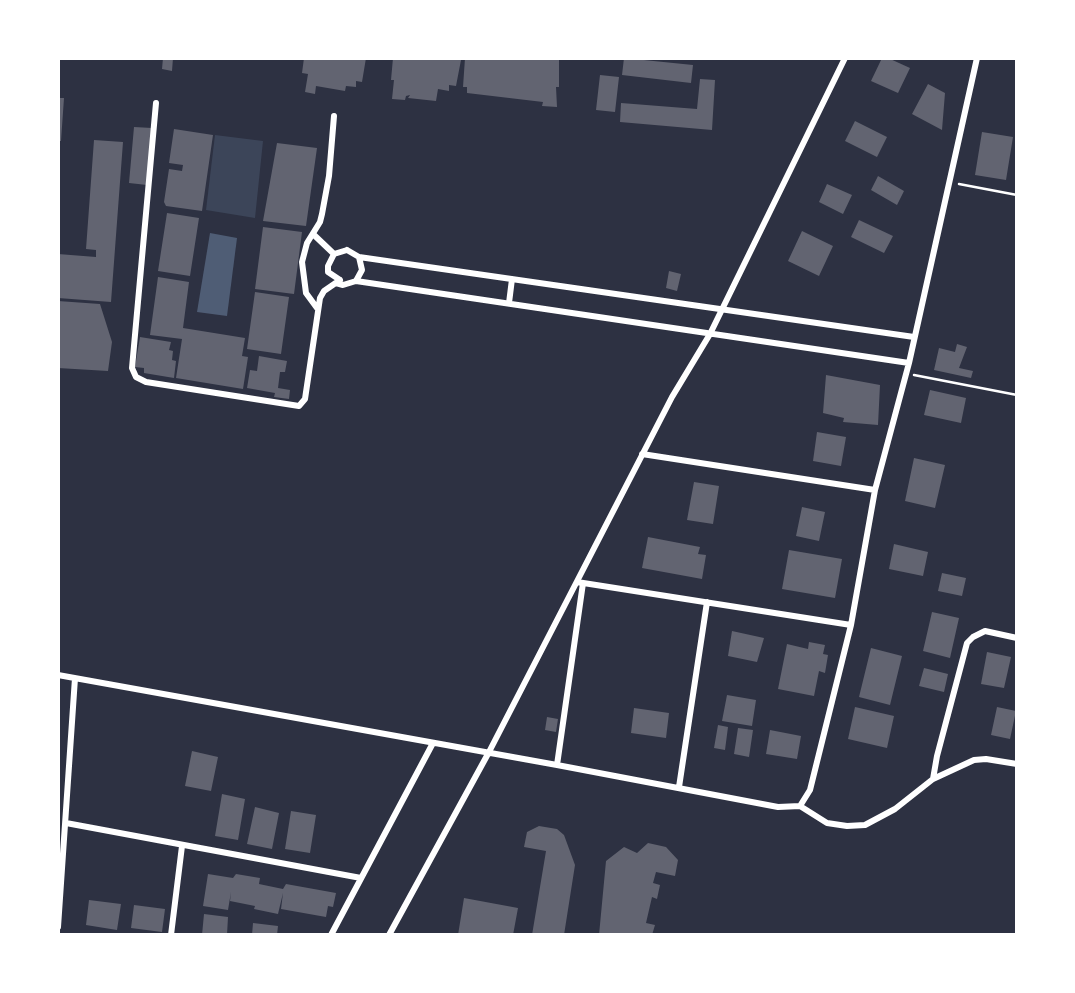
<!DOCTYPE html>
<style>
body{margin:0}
#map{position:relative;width:1075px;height:993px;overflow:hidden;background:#2d3142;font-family:"Public Sans",sans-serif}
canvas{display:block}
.frame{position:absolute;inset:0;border:60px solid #fff;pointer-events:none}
</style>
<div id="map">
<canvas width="1075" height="993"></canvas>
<div class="frame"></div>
</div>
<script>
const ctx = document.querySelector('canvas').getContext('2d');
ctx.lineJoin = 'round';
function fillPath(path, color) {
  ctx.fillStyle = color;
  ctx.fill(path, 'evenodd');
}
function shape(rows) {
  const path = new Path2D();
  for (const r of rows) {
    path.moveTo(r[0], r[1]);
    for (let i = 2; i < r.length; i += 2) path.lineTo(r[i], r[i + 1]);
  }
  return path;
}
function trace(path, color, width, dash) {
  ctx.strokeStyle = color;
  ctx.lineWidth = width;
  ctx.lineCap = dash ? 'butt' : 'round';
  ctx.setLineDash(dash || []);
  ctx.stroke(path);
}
fillPath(shape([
 [215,135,263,141,255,218,206,210]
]), '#3c4559');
fillPath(shape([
 [210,233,237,238,227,316,197,312]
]), '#4f5d75');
fillPath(shape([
 [163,58,173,58,172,71,162,69],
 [304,58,366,58,362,82,356,81,356,87,346,86,345,91,316,86,315,94,305,92,308,74,302,73],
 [393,58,455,58,461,60,456,86,449,85,449,91,438,89,436,101,408,98,410,95,406,96,405,100,392,99,394,80,391,80],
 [465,58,559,58,559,87,556,87,557,107,542,106,543,102,467,93,467,87,463,87],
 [624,58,693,65,691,83,622,75],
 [882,58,888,58,910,68,898,93,871,81],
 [600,75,619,77,615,112,596,110],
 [700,79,715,80,712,130,620,122,621,103,697,109],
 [928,84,945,93,942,130,912,114],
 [58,98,64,98,61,141,58,141],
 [855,121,887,137,877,157,845,141],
 [134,127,152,128,147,185,129,183],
 [174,129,213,135,202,211,166,206,164,202,169,169,182,171,183,165,169,163],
 [982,132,1013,137,1006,180,975,175],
 [94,140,123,142,111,302,58,298,58,254,96,257,96,250,86,249],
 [277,143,317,148,306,226,263,221],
 [878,176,904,191,897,205,871,190],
 [827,184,852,195,843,214,819,202],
 [167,213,199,218,190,276,158,271],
 [859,220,893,236,884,253,851,237],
 [263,227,302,232,294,294,255,289],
 [802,231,833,246,819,276,788,261],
 [669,271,681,274,677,291,666,288],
 [158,277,189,282,183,328,245,338,242,356,248,357,243,389,176,378,182,339,150,335],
 [255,292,289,297,281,354,247,349],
 [58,301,100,304,112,342,108,371,58,368],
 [140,337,171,342,169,350,173,351,172,360,176,361,174,378,144,373,144,368,135,367],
 [957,344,967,347,959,368,973,371,971,378,934,370,939,348,955,352],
 [259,356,287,361,285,372,280,372,278,388,290,390,289,399,274,397,275,393,247,388,250,370,257,371],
 [826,375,880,385,878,425,843,422,844,418,823,413],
 [930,390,966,398,961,423,924,415],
 [817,432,846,437,841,466,813,461],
 [914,458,945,465,935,508,905,501],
 [694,482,719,486,713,524,687,520],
 [802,507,825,512,819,541,796,536],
 [648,537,700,547,698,554,706,555,702,579,642,568],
 [894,544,928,552,923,576,889,569],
 [789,550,842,559,835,598,782,589],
 [942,573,966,578,962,596,938,591],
 [932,612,959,618,950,658,923,651],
 [732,631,764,638,757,662,728,656],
 [809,642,825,645,823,654,828,655,825,673,819,671,814,696,778,689,787,644,808,649],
 [871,648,902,656,890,705,859,697],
 [987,652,1011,657,1004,688,981,684],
 [924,668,948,674,944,692,919,686],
 [727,695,756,700,752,726,722,721],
 [855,707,894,716,887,748,848,739],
 [997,707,1016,711,1010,739,991,735],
 [634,708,669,713,666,738,631,733],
 [547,717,558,719,556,732,545,730],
 [718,725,728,727,725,750,714,748],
 [738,728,753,730,749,757,734,754],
 [770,730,801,736,797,759,766,754],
 [192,751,218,757,211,791,185,786],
 [222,794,245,799,238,840,215,836],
 [255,807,279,813,272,849,247,844],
 [291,811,316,815,310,853,285,849],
 [539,826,557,829,564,835,575,865,564,935,532,935,546,851,524,847,527,832],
 [648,843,666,847,678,860,675,876,656,872,653,883,660,885,657,899,652,897,646,923,655,925,652,935,599,935,606,861,624,847,637,853],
 [208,874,233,878,236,874,260,878,259,884,283,889,286,884,336,893,333,907,328,906,326,917,281,909,283,893,278,914,254,909,255,906,230,901,231,892,228,910,203,906],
 [464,898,518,908,513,935,458,935],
 [89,900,121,904,117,930,86,925],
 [134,905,165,909,162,932,131,928],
 [204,914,228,917,227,935,202,935],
 [253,923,278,926,277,935,252,935]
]), '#626471');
trace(shape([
 [959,184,1017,195],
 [914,375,1017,395]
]), '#fff', 2.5);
trace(shape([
 [156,103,132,368,136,377,146,382,299,406,305,399,320,298,324,291,340,280],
 [313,234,334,254],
 [347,250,359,257,362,270,356,281,343,285,336,283,340,280,328,272,328,266,334,254,347,250],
 [359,257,914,337],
 [356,281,909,363],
 [509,303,512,279],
 [317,308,306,293,302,262,307,243,320,222,322,214,329,176,334,116],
 [642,454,875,490],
 [577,582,851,625],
 [58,675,557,765,778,807,800,806,810,790,851,625,875,490,909,363,977,58],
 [557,765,583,583],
 [933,779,937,756,967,643,973,637,985,631,1017,638],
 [679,787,707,602],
 [800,806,827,823,847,826,865,825,895,809,933,779,974,760,986,759,1017,764],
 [66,823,361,878],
 [58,927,75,678],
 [171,935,182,846],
 [331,935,433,743],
 [389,935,489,752,672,397,710,334,845,58]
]), '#fff', 6);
</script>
